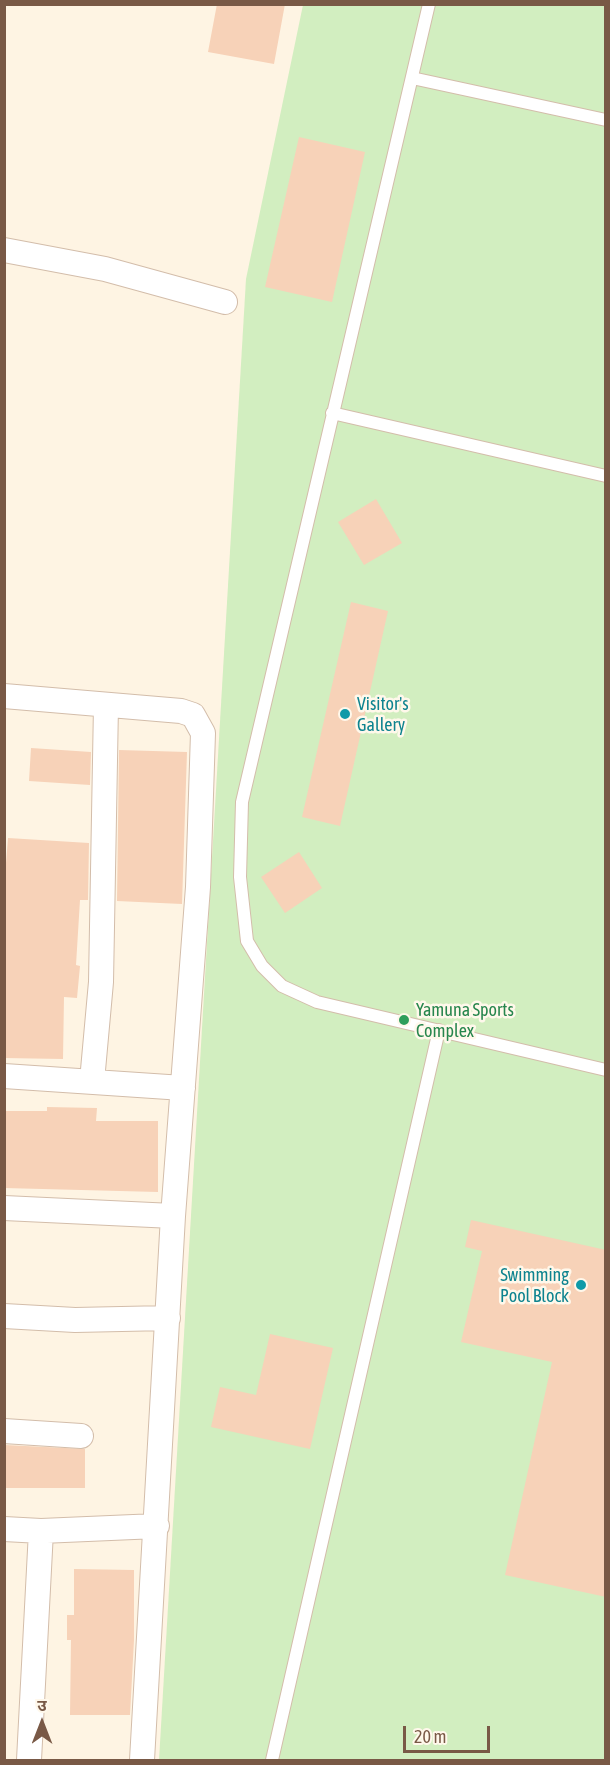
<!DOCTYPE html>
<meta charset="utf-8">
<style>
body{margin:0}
#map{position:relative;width:610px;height:1765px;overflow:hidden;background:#fef4e3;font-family:"Asap Condensed","Noto Sans Devanagari",sans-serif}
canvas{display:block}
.frame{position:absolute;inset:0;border:6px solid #795946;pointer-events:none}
.north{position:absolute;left:12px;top:1693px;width:60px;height:60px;-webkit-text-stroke:4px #fff8eb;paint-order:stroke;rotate:0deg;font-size:16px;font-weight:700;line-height:24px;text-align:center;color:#795946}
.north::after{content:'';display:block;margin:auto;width:21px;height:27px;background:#795946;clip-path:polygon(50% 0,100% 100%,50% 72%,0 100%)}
.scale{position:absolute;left:403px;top:1726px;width:87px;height:27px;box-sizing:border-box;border:3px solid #795946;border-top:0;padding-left:8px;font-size:18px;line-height:21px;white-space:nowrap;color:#795946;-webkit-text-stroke:4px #fff8eb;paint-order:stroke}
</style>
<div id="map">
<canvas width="610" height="1765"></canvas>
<div class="frame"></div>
<div class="north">उ</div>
<div class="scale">20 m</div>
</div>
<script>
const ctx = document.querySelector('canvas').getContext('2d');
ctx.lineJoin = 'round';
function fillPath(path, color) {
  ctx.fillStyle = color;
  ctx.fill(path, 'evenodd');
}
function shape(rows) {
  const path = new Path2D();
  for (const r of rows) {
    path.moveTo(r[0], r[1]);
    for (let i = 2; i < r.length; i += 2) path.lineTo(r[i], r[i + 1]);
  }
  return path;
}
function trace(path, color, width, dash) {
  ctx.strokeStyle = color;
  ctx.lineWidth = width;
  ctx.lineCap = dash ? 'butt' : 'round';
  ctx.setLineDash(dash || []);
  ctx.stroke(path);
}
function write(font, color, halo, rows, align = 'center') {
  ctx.font = font + ' "Asap Condensed",sans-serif';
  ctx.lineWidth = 5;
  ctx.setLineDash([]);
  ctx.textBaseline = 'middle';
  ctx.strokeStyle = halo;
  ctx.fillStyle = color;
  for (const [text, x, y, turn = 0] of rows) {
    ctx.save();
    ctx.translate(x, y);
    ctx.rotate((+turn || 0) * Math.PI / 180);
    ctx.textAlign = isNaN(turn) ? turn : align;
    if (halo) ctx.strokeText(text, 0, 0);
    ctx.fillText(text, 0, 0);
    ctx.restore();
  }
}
fillPath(shape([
 [303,5,605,5,605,1760,159,1760,246,279]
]), '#d2eec0');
fillPath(shape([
 [217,4,285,4,274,64,208,52],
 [299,137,365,152,332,302,265,287],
 [376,499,402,543,364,565,338,522],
 [351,602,388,611,340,826,302,817],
 [31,748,91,752,90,785,29,781],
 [119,750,187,752,182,904,117,901],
 [8,838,89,843,88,900,80,900,76,965,80,966,77,998,64,997,63,1059,4,1058,4,888],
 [299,852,322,888,285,913,261,877],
 [47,1107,97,1108,96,1121,158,1121,158,1192,4,1188,4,1111,47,1111],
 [471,1220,606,1250,606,1597,505,1575,552,1362,461,1342,482,1251,465,1247],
 [270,1334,333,1348,310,1449,211,1427,220,1387,256,1395],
 [5,1445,85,1449,85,1488,5,1488],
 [74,1569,134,1570,134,1640,130,1715,70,1715,71,1640,67,1640,67,1615,74,1615]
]), '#f7d2b8');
const service = shape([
 [429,4,242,802,240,877,247,941,262,966,282,986,317,1002,606,1070],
 [412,78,606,120],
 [332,413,606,476],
 [272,1760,439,1030]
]);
const minor = shape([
 [4,250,105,269,225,302],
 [4,696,181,711,193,715,203,733,198,887,173,1216,142,1760],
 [4,1076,183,1088],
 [92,1081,101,982,106,705],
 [4,1208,173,1216],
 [4,1316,75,1320,168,1318],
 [4,1431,81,1436],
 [4,1529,41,1531,157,1526],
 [29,1760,41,1531]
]);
trace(service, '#d3bdaa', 14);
trace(minor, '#d3bdaa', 26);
trace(service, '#fff', 12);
trace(minor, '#fff', 24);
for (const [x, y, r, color] of [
 [345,714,6,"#0f9aa8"],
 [404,1020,6,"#2e9e5b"],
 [581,1285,6,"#0f9aa8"]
]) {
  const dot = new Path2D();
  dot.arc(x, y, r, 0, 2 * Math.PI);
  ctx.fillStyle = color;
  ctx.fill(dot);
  trace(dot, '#fff8eb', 2);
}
write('18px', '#0d838f', '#fff8eb', [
 ["Visitor's",357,704],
 ["Gallery",357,725],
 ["Swimming",569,1275,"right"],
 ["Pool Block",569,1296,"right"]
], 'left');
write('18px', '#27864d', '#fff8eb', [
 ["Yamuna Sports",416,1010],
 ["Complex",416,1031]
], 'left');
</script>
